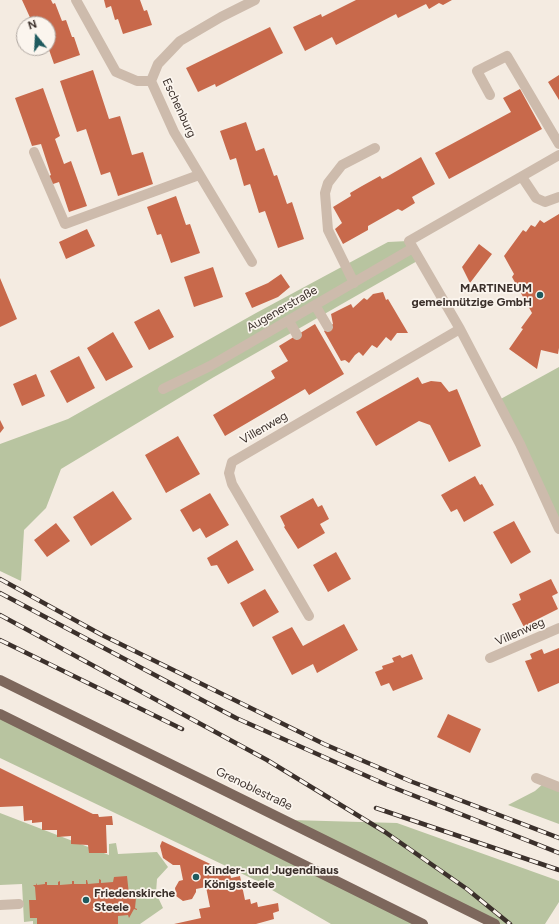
<!DOCTYPE html>
<meta charset="utf-8">
<style>
body{margin:0}
#map{position:relative;width:559px;height:924px;overflow:hidden;background:#f4ebe1;font-family:Figtree,sans-serif}
canvas{display:block}
.north{position:absolute;left:16px;top:16px;width:40px;height:40px;box-sizing:border-box;background:#fbf5ee;border:1px solid #aea6a0;border-radius:50%;rotate:342deg;font-size:11px;font-weight:700;line-height:16px;text-align:center;color:#3b302b}
.north::after{content:'';display:block;margin:auto;width:14px;height:18px;background:#1f5a5e;clip-path:polygon(50% 0,100% 100%,50% 72%,0 100%)}
</style>
<div id="map">
<canvas width="559" height="924"></canvas>
<div class="north">N</div>
</div>
<script>
const ctx = document.querySelector('canvas').getContext('2d');
ctx.lineJoin = 'round';
function fillPath(path, color) {
  ctx.fillStyle = color;
  ctx.fill(path, 'evenodd');
}
function shape(rows) {
  const path = new Path2D();
  for (const r of rows) {
    path.moveTo(r[0], r[1]);
    for (let i = 2; i < r.length; i += 2) path.lineTo(r[i], r[i + 1]);
  }
  return path;
}
function trace(path, color, width, dash) {
  ctx.strokeStyle = color;
  ctx.lineWidth = width;
  ctx.lineCap = dash ? 'butt' : 'round';
  ctx.setLineDash(dash || []);
  ctx.stroke(path);
}
function write(font, color, halo, rows, align = 'center') {
  ctx.font = font + ' Figtree,sans-serif';
  ctx.lineWidth = 3.5;
  ctx.setLineDash([]);
  ctx.textBaseline = 'middle';
  ctx.strokeStyle = halo;
  ctx.fillStyle = color;
  for (const [text, x, y, turn = 0] of rows) {
    ctx.save();
    ctx.translate(x, y);
    ctx.rotate((+turn || 0) * Math.PI / 180);
    ctx.textAlign = isNaN(turn) ? turn : align;
    if (halo) ctx.strokeText(text, 0, 0);
    ctx.fillText(text, 0, 0);
    ctx.restore();
  }
}
fillPath(shape([
 [408,241,419,260,214,377,61,469,46,508,24,530,21,581,0,571,0,444,68,419,256,313,388,242],
 [559,367,559,528,497,401],
 [0,715,421,924,331,924,253,879,0,758],
 [544,783,559,788,559,824,508,805,535,791],
 [0,813,109,855,109,844,116,843,118,854,157,852,168,867,157,879,156,893,163,908,140,924,33,924,33,921,24,922,22,884,0,885],
 [290,820,397,823,559,881,559,902,545,924,498,924]
]), '#b8c4a0');
fillPath(shape([
 [22,0,51,0,53,4,55,3,62,21,66,20,72,37,74,37,80,55,54,64,48,47,48,24,33,24],
 [104,0,140,0,144,11,147,10,152,25,123,34,118,19,115,20,111,6,106,8],
 [356,0,452,0,443,5,439,3,429,9,426,4,398,18,396,14,336,45,332,37,305,51,293,27,321,14,322,17],
 [270,27,283,53,216,87,215,84,198,92,186,68],
 [93,70,109,119,120,116,132,155,143,152,153,184,118,196,110,172,101,175,86,129,77,132,60,81],
 [559,75,559,100,548,82],
 [43,88,60,136,55,139,64,164,71,161,87,206,69,212,59,182,50,185,47,177,51,175,41,144,32,146,15,98],
 [520,89,542,129,449,179,435,153,511,112,503,98],
 [246,122,256,151,264,148,274,176,277,175,287,204,292,202,304,239,278,248,265,211,259,213,250,184,244,186,236,158,230,160,220,131],
 [421,157,435,184,412,197,415,203,402,211,398,209,368,226,368,230,343,244,335,229,342,223,333,207,351,196,350,193,362,186,380,176,382,179,388,176],
 [176,196,186,225,190,224,200,253,171,263,161,234,157,235,147,207],
 [559,214,559,348,558,354,541,350,537,369,509,349,523,329,521,328,532,313,512,277,514,274,504,256,523,230,526,232,531,225,535,227,540,220,544,223],
 [87,229,95,246,66,259,59,242],
 [479,244,492,254,470,283,462,267],
 [213,267,223,297,194,307,184,277],
 [281,274,290,287,278,297,252,308,245,293,268,283],
 [0,278,17,319,0,327],
 [383,292,386,300,388,299,408,333,397,333,391,341,386,337,377,348,372,345,363,356,359,352,355,355,349,363,345,360,341,361,324,331,333,324,331,314,351,304,353,308,364,298,367,300,373,294],
 [159,309,174,337,149,350,134,322],
 [315,324,344,374,309,395,305,389,225,436,213,415,275,378,271,371,288,361,279,346],
 [113,332,133,367,106,381,87,348],
 [79,356,95,388,67,403,50,371],
 [36,374,45,396,22,406,13,384],
 [418,377,422,384,431,381,441,382,449,392,457,389,481,446,449,462,430,425,419,421,376,446,356,412],
 [0,420,4,428,0,433],
 [178,436,200,474,166,493,145,455],
 [475,476,480,485,482,484,494,505,464,522,457,509,451,512,441,495],
 [113,491,132,519,91,546,73,517],
 [210,493,229,525,206,538,200,528,193,532,180,510],
 [313,498,318,507,322,505,329,519,320,524,325,533,298,549,284,527,285,526,280,516],
 [514,521,531,552,511,564,493,532],
 [56,523,70,541,47,557,34,540],
 [237,540,254,570,228,584,217,565,211,566,207,558],
 [336,552,351,579,328,592,313,565],
 [551,579,558,593,552,596,558,609,534,621,537,626,526,631,512,604,521,600,519,594],
 [265,589,279,612,253,627,240,603],
 [344,624,358,650,317,673,313,664,292,675,272,637,292,627,303,646],
 [559,648,559,683,538,692,525,661,532,659,530,654,542,649,544,654],
 [412,654,423,679,393,691,389,683,381,686,375,672,383,669,382,666,394,662,392,658,400,655,402,658],
 [448,714,481,729,470,753,437,737],
 [0,768,93,814,98,814,99,817,112,816,113,825,106,825,107,853,89,853,88,845,71,844,71,836,57,837,57,830,42,830,42,822,32,823,32,820,24,821,23,806,0,807],
 [162,841,225,871,225,874,230,874,231,878,240,876,245,900,250,899,251,904,257,902,258,907,278,903,279,911,273,913,274,919,256,924,174,924,201,918,199,909,210,907,206,887,196,889,196,892,192,899,183,901,176,896,175,888,179,881,183,880,180,865,173,865,163,858,160,846],
 [127,876,129,895,134,899,136,898,135,908,137,909,137,910,134,909,129,918,128,915,118,916,118,924,37,924,37,918,30,918,29,900,36,900,35,887,33,885,36,885,36,883,37,885,45,884,45,882,47,882,47,885,58,885,58,882,60,881,60,885,72,884,72,881,74,881,74,884,86,884,86,880,87,880,88,884,99,883,99,879,101,880,101,883,113,882,114,877]
]), '#c8694b');
trace(shape([
 [76,0,116,72,137,81,151,81],
 [490,95,477,71,507,56,559,144],
 [34,152,65,224,199,175],
 [559,155,409,241,460,329,520,444,559,529],
 [522,177,536,198,545,202,559,197],
 [252,262,174,132,151,81,158,64,180,41,221,17,255,0],
 [354,283,328,230,325,193,328,183,342,165,375,148],
 [315,305,328,327],
 [289,321,297,335],
 [163,389,210,366,413,248],
 [309,616,232,484,229,473,232,462,460,329],
 [490,658,559,628],
 [536,778,559,787],
 [0,905,19,904]
]), '#cdbbac', 10);
trace(shape([
 [0,680,495,924],
 [0,714,423,924]
]), '#7d675c', 10);
const rail = shape([
 [0,579,102,635,324,744,410,781,559,838],
 [0,593,236,718,387,785,559,853],
 [0,615,267,760,385,832,467,889,510,924],
 [0,640,182,729],
 [376,808,559,870]
]);
trace(rail, '#3b302b', 4.5);
trace(rail, '#fbf5ee', 3, [9]);
for (const [x, y, r, color] of [
 [540,295,4,"#1f5a5e"],
 [196,877,4,"#1f5a5e"],
 [86,900,4,"#1f5a5e"]
]) {
  const dot = new Path2D();
  dot.arc(x, y, r, 0, 2 * Math.PI);
  ctx.fillStyle = color;
  ctx.fill(dot);
  trace(dot, '#fbf5ee', 1.5);
}
write('12px', '#3b302b', '#fbf5ee', [
 ["Eschenburg",179,108,65],
 ["Augenerstraße",282,309,-30],
 ["Villenweg",264,428,-30],
 ["Villenweg",520,632,-24],
 ["Grenoblestraße",254,789,26]
]);
write('bold 12px', '#3b302b', '#fbf5ee', [
 ["MARTINEUM",532,288,"right"],
 ["gemeinnützige GmbH",532,302,"right"],
 ["Kinder- und Jugendhaus",204,870],
 ["Königssteele",204,884],
 ["Friedenskirche",94,893],
 ["Steele",94,907]
], 'left');
</script>
